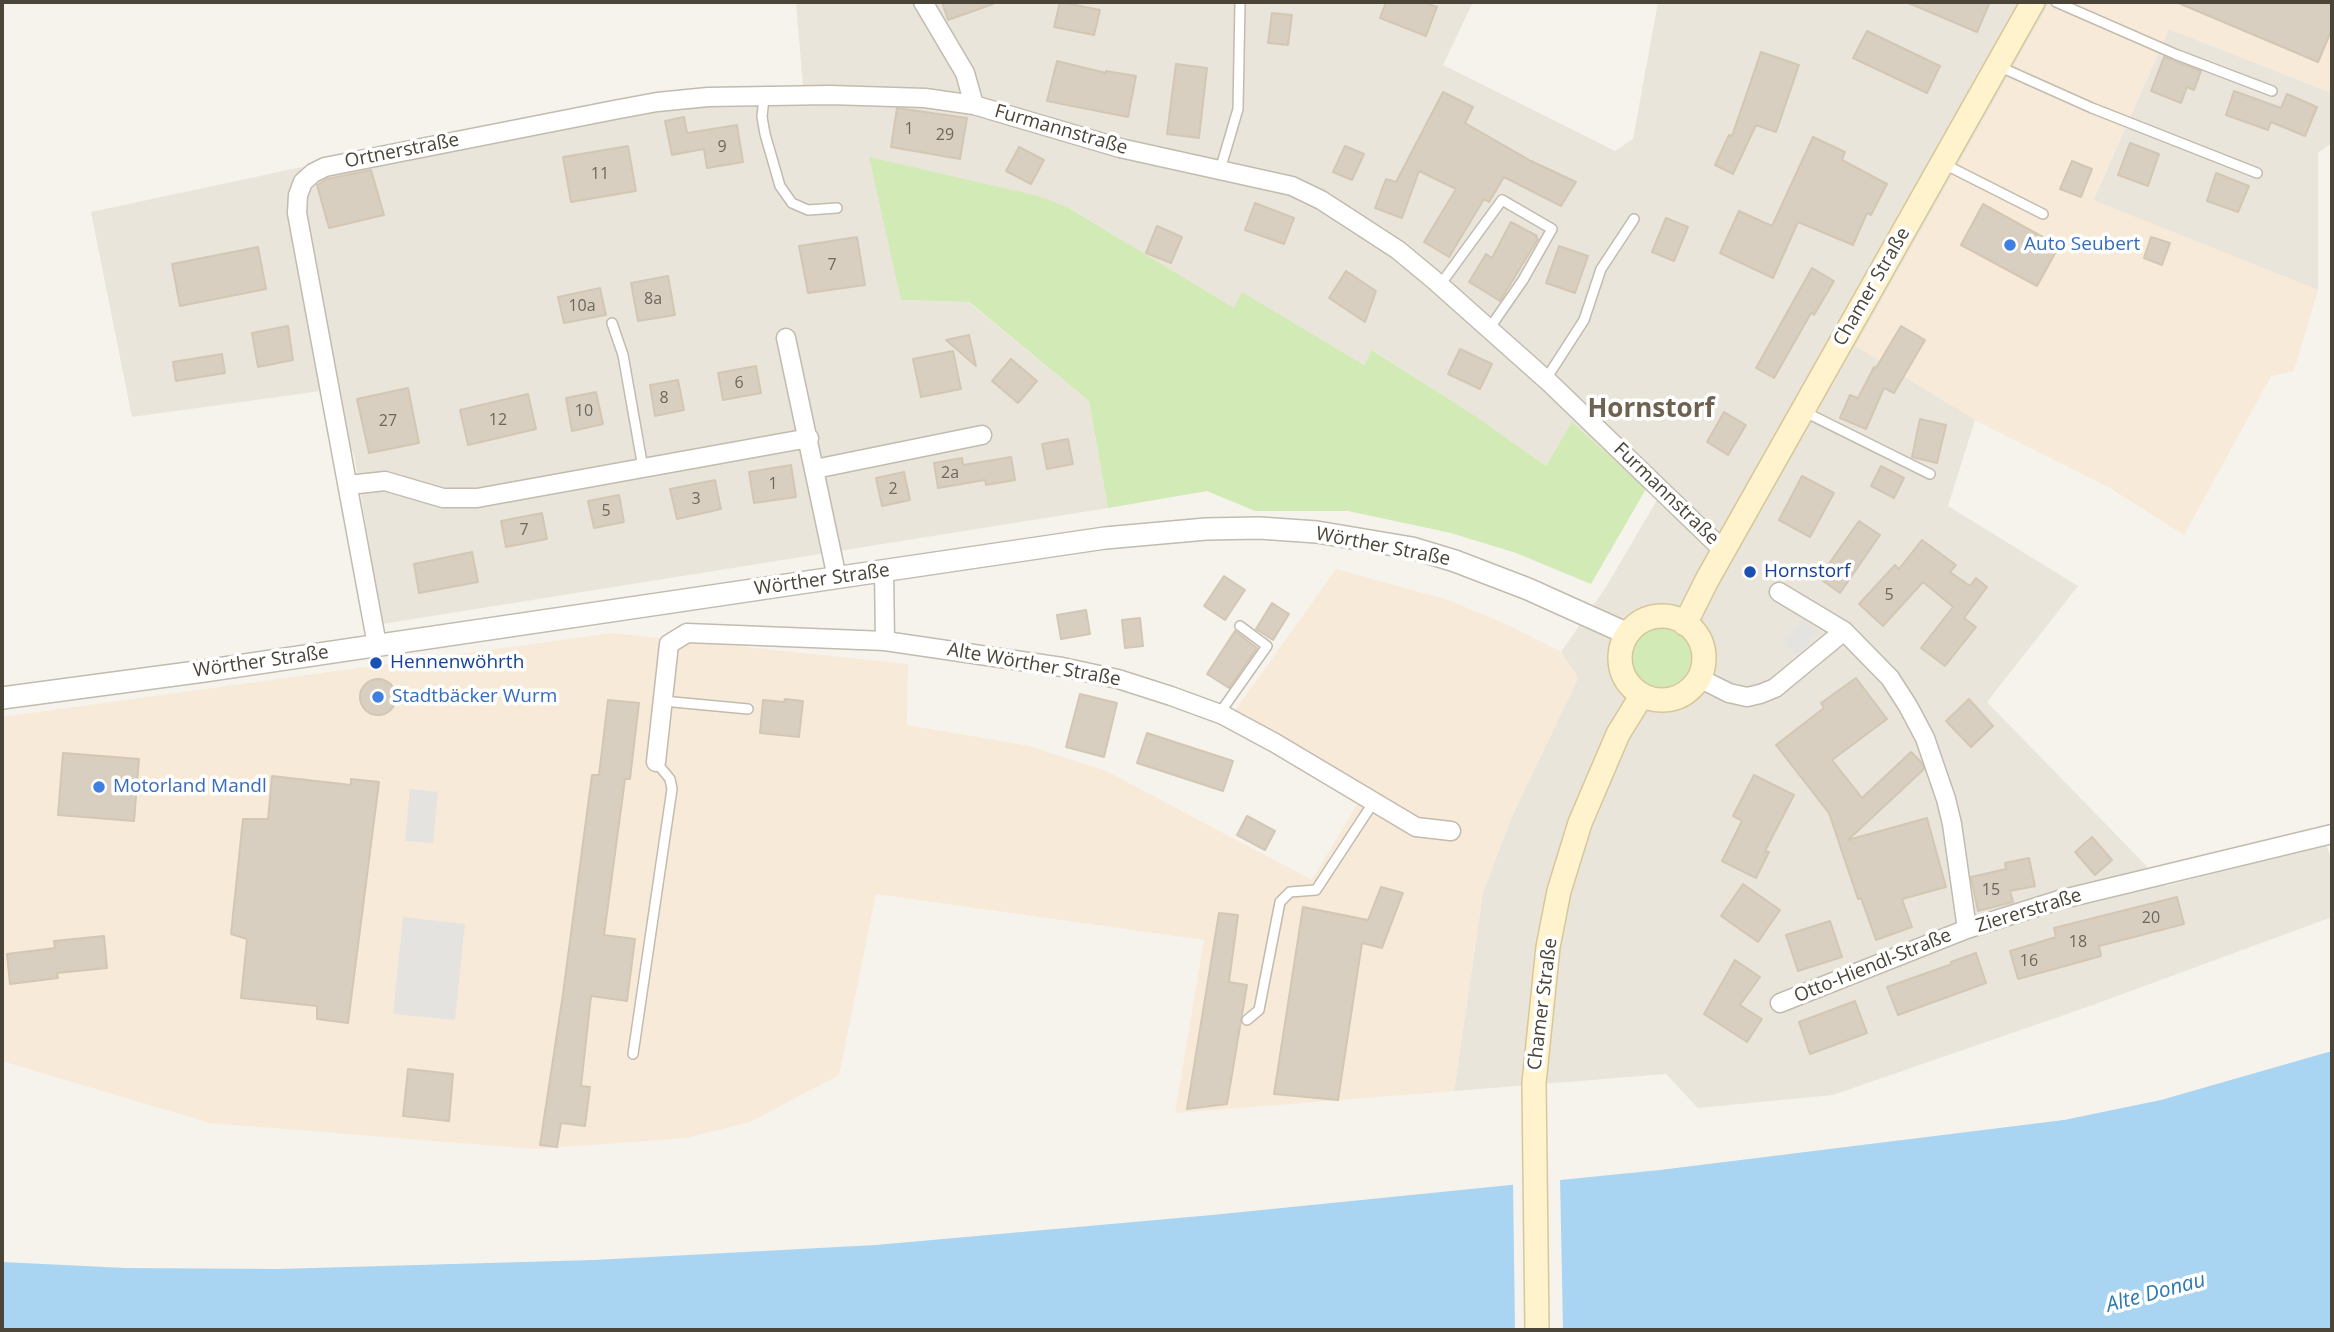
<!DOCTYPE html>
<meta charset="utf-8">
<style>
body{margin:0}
#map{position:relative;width:2334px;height:1332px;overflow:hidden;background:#f6f3ec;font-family:"Open Sans",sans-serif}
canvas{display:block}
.frame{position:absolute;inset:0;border:4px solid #4b4439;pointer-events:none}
</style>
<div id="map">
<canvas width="2334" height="1332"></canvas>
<div class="frame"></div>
</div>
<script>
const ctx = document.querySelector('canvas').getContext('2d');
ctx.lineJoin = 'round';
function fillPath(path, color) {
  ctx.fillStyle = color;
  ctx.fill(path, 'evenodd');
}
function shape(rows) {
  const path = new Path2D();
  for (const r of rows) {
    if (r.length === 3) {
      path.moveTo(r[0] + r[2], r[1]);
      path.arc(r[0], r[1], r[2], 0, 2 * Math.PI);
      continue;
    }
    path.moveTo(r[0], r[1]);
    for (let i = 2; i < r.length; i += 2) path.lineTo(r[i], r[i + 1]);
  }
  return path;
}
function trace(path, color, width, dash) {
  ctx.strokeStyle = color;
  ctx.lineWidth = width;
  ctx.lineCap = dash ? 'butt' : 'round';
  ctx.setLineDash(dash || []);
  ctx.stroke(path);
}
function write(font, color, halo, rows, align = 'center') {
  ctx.font = font + ' "Open Sans",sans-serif';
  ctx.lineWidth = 7;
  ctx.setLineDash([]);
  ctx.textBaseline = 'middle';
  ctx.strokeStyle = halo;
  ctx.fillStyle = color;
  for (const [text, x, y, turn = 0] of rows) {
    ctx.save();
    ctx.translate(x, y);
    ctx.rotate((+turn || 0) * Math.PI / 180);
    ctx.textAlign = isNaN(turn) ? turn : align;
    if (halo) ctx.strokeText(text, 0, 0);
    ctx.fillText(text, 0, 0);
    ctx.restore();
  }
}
fillPath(shape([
 [796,2,1473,2,1443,65,1615,151,1633,139,1658,2,2050,2,1856,346,1975,420,1948,506,2078,586,1987,702,2166,886,2326,843,2332,862,2332,917,2090,1006,1833,1095,1698,1108,1666,1074,1454,1091,1483,892,1513,814,1578,678,1561,652,1606,587,1657,500,1573,423,1546,466,1477,418,1373,350,1364,365,1242,293,1235,309,1069,208,901,300,968,302,1089,401,1108,508,382,624,354,454,321,391,132,417,91,212,508,123,679,91,829,88,803,86],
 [2169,29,2332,93,2332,143,2318,153,2318,290,2093,201]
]), '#eae5da');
fillPath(shape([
 [2050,2,2332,2,2332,93,2169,29,2093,200,2318,290,2294,371,2271,376,2184,535,2110,488,1975,420,1856,346],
 [1336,569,1448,600,1508,625,1561,652,1578,678,1513,814,1483,892,1454,1091,1175,1113,1204,940,876,894,839,1075,750,1122,687,1138,535,1149,210,1123,2,1061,2,717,612,633,908,664,907,725,1029,746,1106,771,1312,880,1367,788,1231,716]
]), '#f7ead8');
fillPath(shape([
 [869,157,1038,196,1069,208,1234,308,1242,292,1364,365,1372,350,1478,418,1546,466,1572,422,1646,489,1591,584,1516,553,1451,533,1348,511,1255,511,1207,491,1108,508,1089,401,969,302,901,300],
 [1661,657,30]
]), '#d2eab5');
fillPath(shape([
 [1803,619,1818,632,1797,656,1783,643],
 [410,789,438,792,433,843,405,841],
 [403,917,465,924,455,1020,393,1014]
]), '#e5e3e0');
fillPath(shape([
 [2332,1051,2332,1330,2,1330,2,1262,125,1268,278,1269,594,1260,876,1245,1212,1215,1660,1170,2064,1120,2161,1100]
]), '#a9d4f2');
fillPath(shape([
 [1560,1176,1563,1330,1515,1330,1513,1181]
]), '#f6f3ec');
const building = shape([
 [942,2,992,2,993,4,948,20,942,2],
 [1060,2,1100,10,1094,35,1054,27,1060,2],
 [1386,2,1422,2,1437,7,1426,36,1380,18,1386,2],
 [1906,2,1990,2,1977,32,1906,2],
 [2176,2,2332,2,2332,29,2318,62,2176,2],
 [1272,13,1292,15,1288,45,1268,43,1272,13],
 [1867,31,1940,66,1927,93,1853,58,1867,31],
 [1761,52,1799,65,1776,132,1756,125,1733,174,1715,165,1729,135,1732,136,1761,52],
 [2164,57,2201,71,2194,90,2187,87,2181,103,2151,91,2164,57],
 [1057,61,1106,73,1106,71,1136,76,1128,117,1047,101,1057,61],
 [1176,64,1207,68,1199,138,1167,134,1176,64],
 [2234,91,2281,108,2287,94,2317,107,2305,136,2271,122,2268,130,2226,115,2234,91],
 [1443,92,1473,107,1465,123,1531,161,1576,182,1561,206,1504,177,1489,202,1484,199,1449,257,1424,242,1456,189,1419,171,1402,218,1375,208,1386,179,1396,182,1443,92],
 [897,108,967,118,960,159,891,147,897,108],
 [684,117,687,133,737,125,743,162,707,168,704,149,672,155,665,121,684,117],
 [1813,137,1845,152,1842,160,1887,184,1871,215,1867,213,1853,245,1798,222,1773,278,1720,253,1739,211,1772,226,1813,137],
 [2130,143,2159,154,2148,186,2118,175,2130,143],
 [628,146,636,191,571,202,563,157,628,146],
 [1345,146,1364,154,1352,180,1333,172,1345,146],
 [1019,147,1044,160,1031,184,1006,171,1019,147],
 [2072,161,2092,169,2081,197,2060,189,2072,161],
 [371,170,384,215,329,228,317,185,327,179,371,170],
 [2216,173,2249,186,2238,212,2207,201,2216,173],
 [1255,203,1294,218,1284,244,1245,230,1255,203],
 [1983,204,2059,246,2037,286,1961,245,1983,204],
 [1666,218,1688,227,1674,261,1652,252,1666,218],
 [1511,222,1537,236,1536,238,1538,239,1500,301,1469,282,1486,254,1492,258,1511,222],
 [1157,226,1182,237,1171,263,1146,253,1157,226],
 [857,237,865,285,808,293,799,246,857,237],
 [2151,237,2170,243,2162,265,2144,258,2151,237],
 [1559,246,1588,256,1575,293,1546,283,1559,246],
 [258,247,266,289,180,306,172,264,258,247],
 [1812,268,1834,281,1814,315,1811,313,1774,378,1756,368,1812,268],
 [1346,271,1376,291,1365,322,1329,298,1346,271],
 [668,276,675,315,638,321,631,283,668,276],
 [600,288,606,315,564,323,558,297,600,288],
 [288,326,293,360,258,367,252,333,288,326],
 [1901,326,1925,340,1894,393,1884,388,1866,429,1840,418,1850,395,1858,398,1874,367,1876,368,1901,326],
 [969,335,976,366,946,340,969,335],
 [1460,349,1492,364,1480,389,1448,374,1460,349],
 [953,351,961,389,921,397,913,359,953,351],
 [222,354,225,373,176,381,173,362,222,354],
 [1011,359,1037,381,1018,403,992,381,1011,359],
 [756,366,761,393,723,400,718,373,756,366],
 [678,380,684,410,655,416,650,385,678,380],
 [408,388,419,443,369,453,357,399,408,388],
 [596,392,603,424,572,431,566,398,596,392],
 [528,394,536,429,468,445,460,410,528,394],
 [1724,412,1746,425,1728,455,1707,442,1724,412],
 [1920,419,1946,425,1937,463,1912,457,1920,419],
 [1068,439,1073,464,1047,469,1042,444,1068,439],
 [1011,457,1015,480,986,485,985,480,938,488,934,463,962,458,963,465,1011,457],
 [791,465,796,497,754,503,749,472,791,465],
 [1881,466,1904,478,1894,498,1871,486,1881,466],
 [904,472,910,500,882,506,876,478,904,472],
 [1802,476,1834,493,1810,537,1779,520,1802,476],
 [715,480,721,509,677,519,670,489,715,480],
 [619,495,624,522,594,528,588,501,619,495],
 [542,513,547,539,506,547,501,521,542,513],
 [1859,521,1880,535,1840,593,1819,578,1859,521],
 [1922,540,1956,565,1950,572,1970,586,1976,578,1987,587,1964,618,1976,627,1945,666,1921,648,1953,607,1923,582,1883,626,1859,604,1895,565,1899,569,1922,540],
 [472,552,478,582,419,593,414,564,472,552],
 [1224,576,1245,590,1225,620,1204,606,1224,576],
 [1272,603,1289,614,1273,640,1256,629,1272,603],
 [1086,610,1090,634,1061,639,1057,615,1086,610],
 [1140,618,1143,646,1125,648,1122,620,1140,618],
 [1235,631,1257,648,1229,688,1207,674,1235,631],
 [1856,678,1887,719,1832,760,1862,798,1911,752,1922,763,1924,769,1848,840,1927,818,1946,887,1902,899,1912,927,1876,940,1861,898,1858,899,1829,813,1776,745,1824,708,1821,703,1856,678],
 [378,697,18],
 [1080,694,1117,703,1104,757,1066,747,1080,694],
 [785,699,803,701,799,737,760,733,763,700,784,702,785,699],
 [1969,699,1993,726,1971,747,1946,721,1969,699],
 [608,700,639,703,630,779,625,779,604,935,635,939,627,1001,591,996,581,1086,590,1087,585,1126,561,1123,557,1147,540,1145,563,994,592,775,599,775,608,700],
 [1147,733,1233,761,1223,791,1137,763,1147,733],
 [63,753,139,759,134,821,58,815,63,753],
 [1754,775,1794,795,1765,851,1769,852,1756,878,1722,861,1742,821,1733,816,1754,775],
 [272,776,351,785,351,779,379,782,348,1023,317,1019,317,1006,241,998,247,939,231,934,243,819,268,819,272,776],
 [1247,816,1275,831,1265,850,1237,835,1247,816],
 [2092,837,2112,860,2095,875,2075,852,2092,837],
 [2029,858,2035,886,2010,891,2013,902,1978,911,1971,877,2006,869,2005,863,2029,858],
 [1743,884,1780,910,1758,942,1721,916,1743,884],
 [1381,887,1403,893,1382,948,1362,943,1338,1100,1274,1094,1303,907,1368,920,1381,887],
 [2177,897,2184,924,2099,946,2101,956,2018,979,2010,951,2056,937,2054,928,2177,897],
 [1219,913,1238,915,1229,982,1247,985,1227,1104,1187,1109,1219,913],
 [1830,921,1842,957,1798,971,1786,935,1830,921],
 [104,936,107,968,57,973,58,978,10,984,7,954,55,948,54,941,104,936],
 [1976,953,1986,983,1898,1015,1887,987,1952,964,1951,962,1976,953],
 [1735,960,1760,977,1740,1005,1762,1019,1747,1042,1704,1014,1735,960],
 [1855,1001,1867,1033,1810,1054,1799,1022,1855,1001],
 [408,1069,453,1074,449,1121,403,1116,408,1069]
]);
fillPath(building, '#d8cfc1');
trace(building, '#d3c7b4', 2);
const service = shape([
 [2056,2,2175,54,2272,91],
 [1998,66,2092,108,2257,173],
 [764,97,762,117,765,134,780,186,792,203,808,210,837,208],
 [1944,164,2043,214],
 [1220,170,1238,109,1240,2],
 [1440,285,1502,200,1552,229,1523,280,1489,329],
 [612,323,623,355,643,468],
 [1546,379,1584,320,1601,269,1634,219],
 [1803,411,1930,474],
 [663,701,748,709],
 [1219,714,1267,646,1240,626],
 [1247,1020,1259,1010,1280,902,1290,892,1316,890,1373,803],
 [633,1054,672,789,670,779,656,762]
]);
const minor = shape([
 [923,2,965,73,974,105],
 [786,338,837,578],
 [815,469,982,435],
 [349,485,385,481,443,498,477,498,809,438],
 [884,571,885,641],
 [1779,592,1844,631,1890,678,1908,706,1925,738,1946,799,1952,824,1967,929,2059,900,2332,834],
 [377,645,297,213,298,195,303,182,313,173,325,167,614,110,657,102,708,97,830,95,925,98,974,105,1120,148,1292,186,1321,200,1355,222,1398,250,1433,279,1551,384,1724,551],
 [1699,678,1729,693,1747,697,1760,694,1775,688,1844,631],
 [656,762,669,644,687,633,885,641,1062,667,1118,679,1171,696,1223,715,1275,743,1416,827,1451,831],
 [1780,1003,1967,929]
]);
const tertiary = shape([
 [2,698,204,671,1105,538,1206,529,1259,528,1317,532,1412,548,1455,561,1528,589,1628,634]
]);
const secondary = shape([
 [1662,658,42],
 [1685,624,1707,580,2033,2],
 [1537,1330,1534,1083,1548,947,1559,891,1580,823,1618,734,1642,695]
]);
trace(service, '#c2bbae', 12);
trace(minor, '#c2bbae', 21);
trace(tertiary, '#c2bbae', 24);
trace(secondary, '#d6c79b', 26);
trace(service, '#fff', 9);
trace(minor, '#fff', 18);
trace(tertiary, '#fff', 21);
trace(secondary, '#fff3cd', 23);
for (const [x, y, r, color] of [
 [2010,245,7,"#3f7fe0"],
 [1750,572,7,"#1a4fb4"],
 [376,663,7,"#1a4fb4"],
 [378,697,7,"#3f7fe0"],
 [99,787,7,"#3f7fe0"]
]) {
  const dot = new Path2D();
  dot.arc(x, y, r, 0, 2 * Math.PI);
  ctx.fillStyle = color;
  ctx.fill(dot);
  trace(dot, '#fff', 2.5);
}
write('16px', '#6e675b', null, [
 ["1",909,129],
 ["29",945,135],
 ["9",722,147],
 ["11",600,174],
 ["7",832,265],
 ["8a",653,299],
 ["10a",582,306],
 ["6",739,383],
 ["8",664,398],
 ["10",584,411],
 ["12",498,420],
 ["27",388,421],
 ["2a",950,473],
 ["1",773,484],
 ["2",893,489],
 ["3",696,499],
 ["5",606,511],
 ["7",524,530],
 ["5",1889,595],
 ["15",1991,890],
 ["20",2151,918],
 ["18",2078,942],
 ["16",2029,961]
]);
write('19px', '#4b4439', '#fff', [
 ["Furmannstraße",1061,130,16],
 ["Ortnerstraße",402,151,-11],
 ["Chamer Straße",1872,287,-60],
 ["Furmannstraße",1666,494,44],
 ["Wörther Straße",1383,547,11],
 ["Wörther Straße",822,580,-8],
 ["Wörther Straße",261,662,-8],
 ["Alte Wörther Straße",1034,665,10],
 ["Ziererstraße",2029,911,-17],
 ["Otto-Hiendl-Straße",1873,966,-22],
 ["Chamer Straße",1543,1004,-83]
]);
write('19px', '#366cbe', '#fff', [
 ["Auto Seubert",2024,245],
 ["Stadtbäcker Wurm",392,697],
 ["Motorland Mandl",113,787]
], 'left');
write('19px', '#164399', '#fff', [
 ["Hornstorf",1764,572],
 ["Hennenwöhrth",390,663]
], 'left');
write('italic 21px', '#2e7ab2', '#fff', [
 ["Alte Donau",2156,1293,-15]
]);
write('bold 26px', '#6e6250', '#fff', [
 ["Hornstorf",1651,410]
]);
</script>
